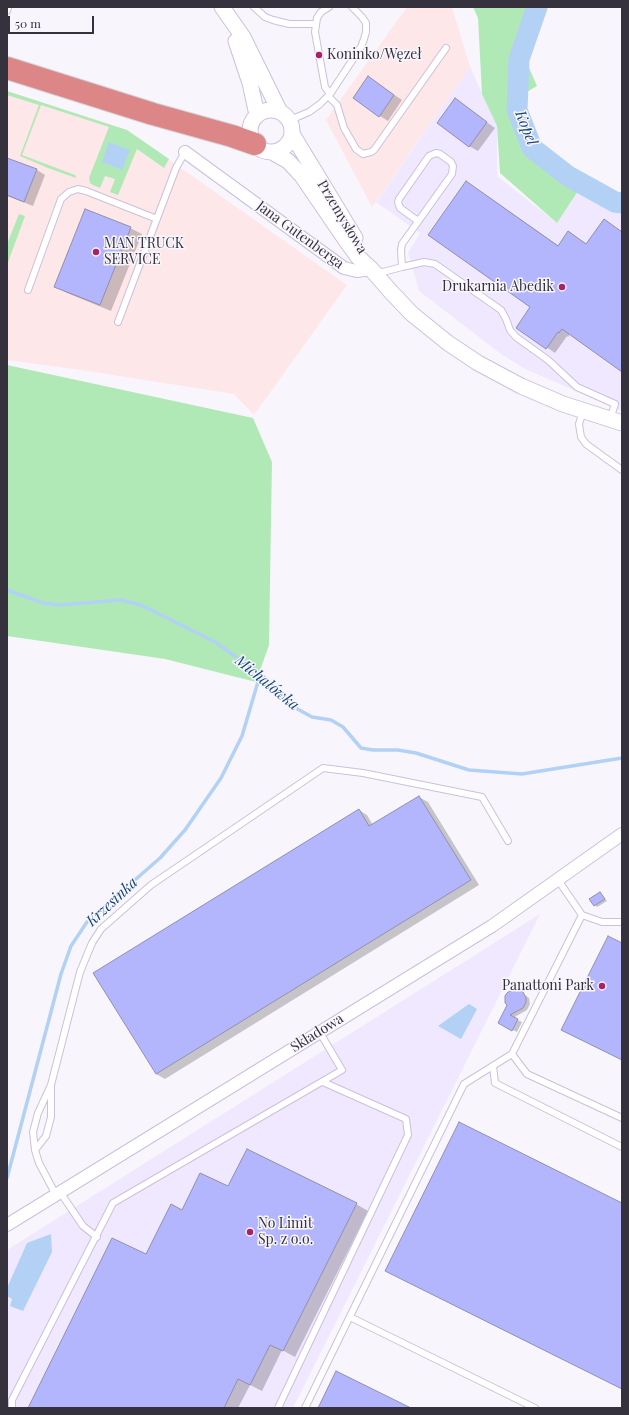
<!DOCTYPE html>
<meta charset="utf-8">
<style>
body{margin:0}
#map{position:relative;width:629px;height:1415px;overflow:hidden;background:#f8f6fc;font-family:"Playfair Display",serif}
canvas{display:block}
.frame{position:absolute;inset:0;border:8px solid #35313d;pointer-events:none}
.scale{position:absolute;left:8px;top:16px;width:86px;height:18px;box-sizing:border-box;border:2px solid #35313d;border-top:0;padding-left:5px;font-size:12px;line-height:14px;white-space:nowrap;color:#35313d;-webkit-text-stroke:3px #f8f6fc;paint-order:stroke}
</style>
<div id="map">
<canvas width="629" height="1415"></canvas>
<div class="frame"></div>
<div class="scale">50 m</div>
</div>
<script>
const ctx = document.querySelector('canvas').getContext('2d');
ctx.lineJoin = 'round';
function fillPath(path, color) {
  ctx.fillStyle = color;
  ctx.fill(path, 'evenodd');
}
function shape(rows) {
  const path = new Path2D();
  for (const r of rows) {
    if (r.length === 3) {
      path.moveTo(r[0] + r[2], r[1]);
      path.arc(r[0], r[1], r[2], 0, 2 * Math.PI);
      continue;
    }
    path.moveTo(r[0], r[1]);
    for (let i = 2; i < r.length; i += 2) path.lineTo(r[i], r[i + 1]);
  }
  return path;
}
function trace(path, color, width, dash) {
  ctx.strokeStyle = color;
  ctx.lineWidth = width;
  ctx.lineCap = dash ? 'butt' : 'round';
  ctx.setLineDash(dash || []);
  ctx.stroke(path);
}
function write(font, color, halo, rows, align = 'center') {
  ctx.font = font + ' "Playfair Display",serif';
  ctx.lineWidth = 3;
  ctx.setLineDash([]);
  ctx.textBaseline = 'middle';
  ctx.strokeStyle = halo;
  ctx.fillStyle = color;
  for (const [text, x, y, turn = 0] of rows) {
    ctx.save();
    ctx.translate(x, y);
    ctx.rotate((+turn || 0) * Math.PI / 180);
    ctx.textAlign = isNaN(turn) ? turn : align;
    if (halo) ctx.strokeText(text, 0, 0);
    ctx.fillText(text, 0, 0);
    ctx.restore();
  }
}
fillPath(shape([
 [407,7,452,7,470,67,372,207,326,120],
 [7,91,127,130,347,285,254,415,234,394,88,371,7,360]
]), '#fde7e9');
fillPath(shape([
 [470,67,497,126,497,176,557,223,581,186,622,215,622,411,525,369,501,354,419,291,408,253,420,233,376,202],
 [540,914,293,1408,9,1408,7,1382,7,1250]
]), '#f0e8fe');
fillPath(shape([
 [473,7,527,7,516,38,537,86,508,103,524,143,548,171,578,191,557,223,500,173,497,126,482,94,478,18],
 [7,91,127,130,169,159,164,168,137,149,118,195,110,192,115,179,105,176,100,188,93,185,90,183,89,178,109,127,41,105,22,155,75,175,76,178,48,168,20,156,39,105,7,95],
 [19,214,25,216,7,265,7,244],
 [7,365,253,418,272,462,269,645,256,682,165,659,7,636]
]), '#b1e9b6');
fillPath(shape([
 [109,142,130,150,122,170,102,162],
 [469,1004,477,1009,461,1039,438,1026],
 [51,1234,52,1252,23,1311,10,1306,12,1299,7,1296,7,1288,27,1243]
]), '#b2d1f5');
fillPath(shape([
 [369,78,402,100,388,121,380,116],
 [455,100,495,128,478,151,469,146],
 [7,159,37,170,45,175,33,206,7,196],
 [467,182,559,246,569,232,587,244,604,220,622,232,622,371,570,334,568,337,567,336,555,353,517,327,532,307],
 [130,228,142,234,111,311,67,293,55,286],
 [419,797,428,802,479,885,165,1079,156,1074,359,810,367,815,373,825],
 [600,893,607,901,597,907,590,899],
 [520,991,529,998,530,1004,527,1010,513,1018,522,1022,517,1032,503,1025],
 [229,1188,356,1204,368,1211,295,1357,282,1350,262,1391,250,1385,238,1408,29,1408,182,1211]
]), '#0003');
trace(shape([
 [7,590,43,603,59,605,121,600,141,605,217,643,266,679,292,706,312,717,331,720,343,727,361,748,373,750,398,750,416,753,469,770,522,774,622,758],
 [7,1178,61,974,71,946,87,922,160,858,185,830,221,778,242,736,260,675]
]), '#b2d1f5', 3.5);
trace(shape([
 [537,7,519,59,517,110,532,148,568,176,615,202,622,203]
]), '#b2d1f5', 21);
const building = shape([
 [368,76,394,95,379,117,353,98,368,76],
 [455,98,487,122,469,147,437,123,455,98],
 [7,158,37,169,24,202,7,195,7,158],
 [466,181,558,246,568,231,586,244,604,219,622,232,622,372,562,329,559,333,558,332,546,349,516,328,530,307,428,235,466,181],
 [85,209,131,227,100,305,54,287,85,209],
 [419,796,471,880,156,1074,93,973,359,809,369,826,419,796],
 [600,892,605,899,594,906,589,899,600,892],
 [608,936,622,943,622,1060,561,1030,608,936],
 [513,989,517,989,523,992,526,998,526,1002,523,1008,510,1015,518,1019,512,1031,498,1023,507,1005,505,1003,505,996,507,993,513,989],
 [459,1122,622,1203,622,1389,385,1271,459,1122],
 [247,1149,357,1203,283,1351,270,1345,250,1385,238,1379,224,1408,28,1408,112,1238,146,1254,171,1204,182,1210,200,1173,228,1186,247,1149],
 [336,1371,411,1408,318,1408,336,1371]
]);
fillPath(building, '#b4b6fd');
trace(building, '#8f90ad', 1);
const service = shape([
 [254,7,265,17,273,20,289,24,315,24],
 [329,7,321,12,317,18,315,32,325,87,330,94],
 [7,11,8,8],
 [328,96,337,105,344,128,356,149,363,154,371,152,374,150,446,48],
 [290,120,309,112,320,104,330,94,361,47,364,39,366,32,366,23,362,17,352,7],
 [402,267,424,262,435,264,501,310,506,319,510,330,516,337,548,360,577,387,615,404,610,419],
 [377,271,383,272,402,267,401,250,402,244,452,174,453,166,451,162,440,154,436,153,429,156,399,199,398,202,400,208,418,221],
 [28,290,61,199,69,192,78,189,86,191,157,219],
 [118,322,176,168,185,152],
 [583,411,579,424,581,437,586,444,622,470],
 [582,915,602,922,622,922],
 [512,1054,527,1074,622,1118],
 [493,1066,495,1083,622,1147],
 [51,1085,80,972,92,943,101,929,151,885,323,768,363,773,482,797,508,841],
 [35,1150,46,1136,51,1117,51,1085,38,1113,33,1132,35,1150,39,1163,56,1195],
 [60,1192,83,1226,97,1237],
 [350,1317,535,1408],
 [12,1408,12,1400,113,1203,342,1070,319,1031],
 [278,1408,408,1135,406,1119,323,1082],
 [305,1408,464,1084,512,1054,582,915,558,880]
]);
const minor = shape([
 [185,152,344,268,357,271,371,269],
 [7,1225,492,926,622,834]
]);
const tertiary = shape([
 [222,7,243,37,280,112],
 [236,41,250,83,257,115],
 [271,131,21],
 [292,134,355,238],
 [272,152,288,161,302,176,345,239,358,257,371,269,391,292,412,314,448,343,478,363,521,386,563,404,622,423]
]);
const motorway = shape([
 [7,68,153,114,232,136,255,144]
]);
trace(service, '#cbc0dd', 8);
trace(minor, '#cbc0dd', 14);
trace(tertiary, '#cbc0dd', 17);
trace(motorway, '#d3d2d4', 24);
trace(service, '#fff', 6);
trace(minor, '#fff', 12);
trace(tertiary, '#fff', 15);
trace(motorway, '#dc8687', 22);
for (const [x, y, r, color] of [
 [319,55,4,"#a92169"],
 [96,252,4,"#a92169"],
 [562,287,4,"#a92169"],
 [602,986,4,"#a92169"],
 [250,1232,4,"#a92169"]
]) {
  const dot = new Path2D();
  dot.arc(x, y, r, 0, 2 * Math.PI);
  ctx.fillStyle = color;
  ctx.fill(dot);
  trace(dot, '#f8f6fc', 1.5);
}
write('14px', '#35313d', '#f8f6fc', [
 ["Koninko/Węzeł",327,55],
 ["MAN TRUCK",104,244],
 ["SERVICE",104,260],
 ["Drukarnia Abedik",554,287,"right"],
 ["Panattoni Park",594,986,"right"],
 ["No Limit",258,1224],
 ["Sp. z o.o.",258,1240]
], 'left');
write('14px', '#35313d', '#f8f6fc', [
 ["Przemysłowa",342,217,59],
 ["Jana Gutenberga",300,235,36],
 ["Składowa",317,1033,-32]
]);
write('italic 15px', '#11457a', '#f8f6fc', [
 ["Kopel",526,128,68],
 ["Michałówka",267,683,39],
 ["Krzesinka",112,902,-43]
]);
</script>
